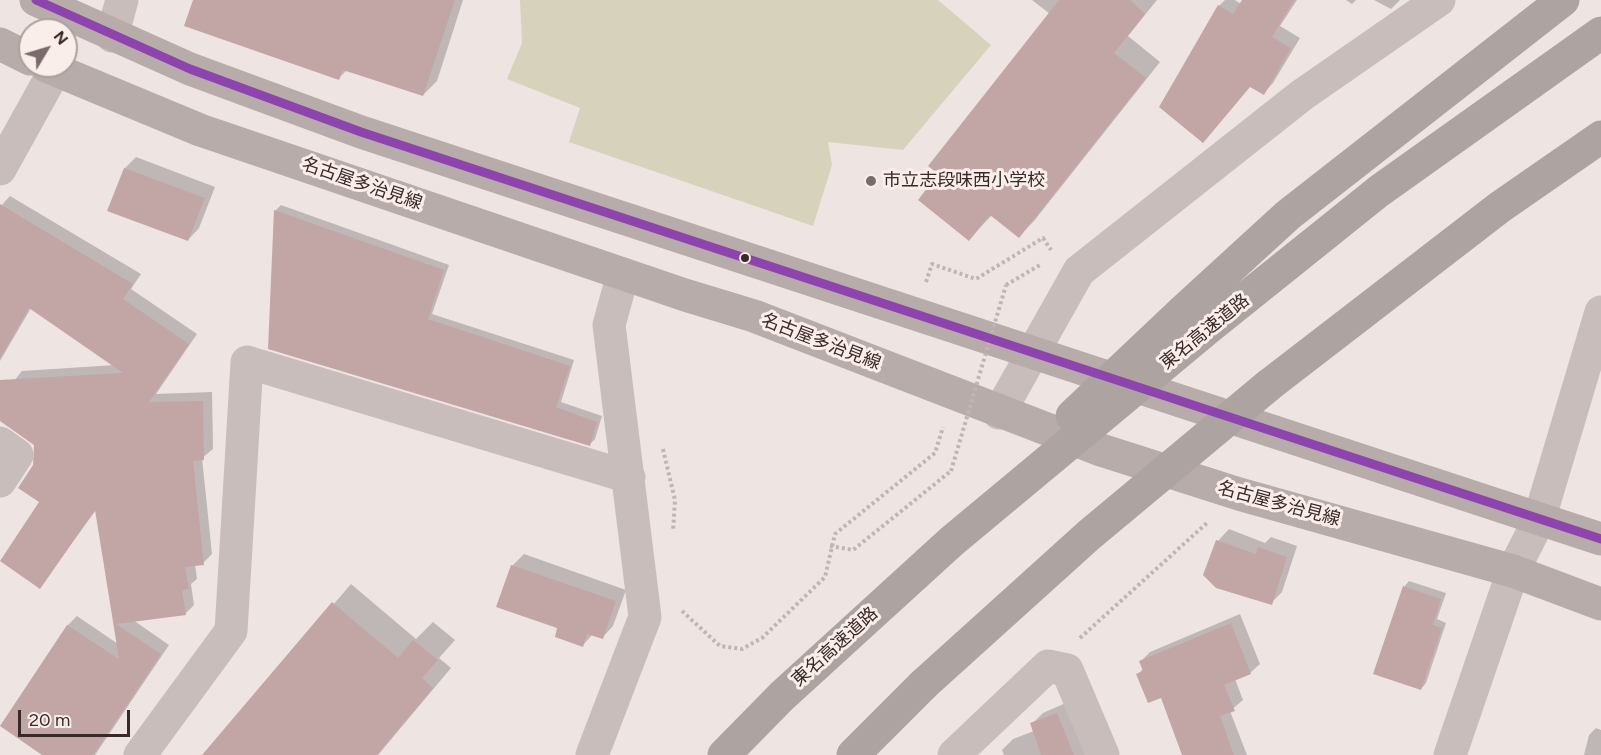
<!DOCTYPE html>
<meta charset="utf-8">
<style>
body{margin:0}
#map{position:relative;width:1601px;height:755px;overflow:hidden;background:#eee5e3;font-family:Figtree,sans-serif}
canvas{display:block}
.north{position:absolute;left:18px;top:18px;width:60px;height:60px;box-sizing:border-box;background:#faeeea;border:2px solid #ad9f9d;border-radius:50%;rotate:52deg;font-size:16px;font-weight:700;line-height:24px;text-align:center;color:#392929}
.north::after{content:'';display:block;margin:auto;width:21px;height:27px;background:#786b6a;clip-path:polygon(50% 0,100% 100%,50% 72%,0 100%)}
.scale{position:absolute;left:18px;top:710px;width:112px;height:27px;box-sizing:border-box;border:3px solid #392929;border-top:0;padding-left:8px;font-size:18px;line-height:21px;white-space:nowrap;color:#392929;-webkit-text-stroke:4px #faeeea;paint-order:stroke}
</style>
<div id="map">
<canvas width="1601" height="755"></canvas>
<div class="north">N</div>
<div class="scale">20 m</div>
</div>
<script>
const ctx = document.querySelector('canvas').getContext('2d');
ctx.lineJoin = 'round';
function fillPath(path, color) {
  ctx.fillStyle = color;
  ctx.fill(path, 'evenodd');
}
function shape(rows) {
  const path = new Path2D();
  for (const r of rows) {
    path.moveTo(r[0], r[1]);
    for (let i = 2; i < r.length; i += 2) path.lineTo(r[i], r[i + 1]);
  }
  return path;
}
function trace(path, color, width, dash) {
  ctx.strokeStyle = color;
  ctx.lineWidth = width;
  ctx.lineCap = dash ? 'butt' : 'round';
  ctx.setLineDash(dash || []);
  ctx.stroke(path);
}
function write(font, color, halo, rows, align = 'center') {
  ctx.font = font + ' Figtree,"Noto Sans JP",sans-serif';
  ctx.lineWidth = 6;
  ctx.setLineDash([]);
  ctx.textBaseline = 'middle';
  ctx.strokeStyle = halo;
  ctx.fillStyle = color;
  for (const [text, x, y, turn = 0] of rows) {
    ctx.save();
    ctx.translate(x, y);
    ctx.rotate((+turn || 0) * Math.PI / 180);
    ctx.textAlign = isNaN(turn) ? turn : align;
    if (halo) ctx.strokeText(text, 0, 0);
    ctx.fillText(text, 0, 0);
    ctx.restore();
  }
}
fillPath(shape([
 [520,0,938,0,991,45,903,150,828,142,832,165,813,226,569,142,580,108,507,79,522,43]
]), '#d6d2bc');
fillPath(shape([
 [195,0,463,0,437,81,423,95,347,70,339,78],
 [1032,0,1157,0,1128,36,1160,62,1034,221,1019,236,992,215,969,239,940,174,1050,14],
 [1225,0,1235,0,1241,4,1244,0,1297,0,1280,26,1300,38,1273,83,1264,93,1219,6],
 [1346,0,1356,0,1352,4],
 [1374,0,1400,0,1391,9],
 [136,157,215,187,199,228,188,240,109,210,125,168],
 [10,196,141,274,131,289,197,334,156,394,212,392,213,449,202,458,212,554,203,563,195,564,197,579,191,584,194,605,185,614,133,620,169,645,95,755,45,755,1,725,68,625,77,616,118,644,96,510,40,587,41,502,34,465,36,444,0,419,0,398,22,371,115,365,31,308,0,361,0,207],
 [281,205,449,265,432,314,574,360,561,402,602,416,595,439,590,444,270,348,276,210],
 [1229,529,1265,543,1271,537,1297,546,1282,592,1271,603,1205,574,1218,541],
 [524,554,626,590,613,626,602,638,593,634,583,645,559,627,512,566],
 [1409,581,1446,593,1437,619,1446,623,1426,683,1421,689,1404,587],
 [351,584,416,639,433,622,455,640,439,658,451,668,378,755,204,755],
 [1240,614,1260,664,1250,673,1235,679,1243,700,1230,711,1247,755,1183,755,1162,696,1138,674,1144,668,1141,661,1150,652],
 [1068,702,1089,755,1004,755,1002,750,1013,739,1034,731,1032,724,1043,713],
 [1596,728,1601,730,1601,755,1584,755,1589,735]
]), '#0003');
fillPath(shape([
 [193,0,455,0,423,96,343,70,339,80,184,26],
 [1059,0,1130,0,1145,14,1114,53,1146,78,1019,238,990,215,969,241,918,200,938,174,928,166],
 [1242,0,1294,0,1272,37,1291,48,1264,95,1250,87,1203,143,1159,107,1218,5,1233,14],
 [124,168,205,198,188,241,107,211],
 [0,204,133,284,123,299,189,344,149,402,203,401,204,460,193,461,204,565,185,567,189,589,182,590,186,615,116,624,161,654,93,755,42,755,0,726,67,625,119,659,95,510,40,589,0,561,39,502,18,488,33,465,34,445,0,421,0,380,123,373,29,308,0,358],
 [274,210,444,270,428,319,570,366,556,407,597,422,590,446,268,349],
 [1216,540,1256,554,1258,547,1287,557,1272,605,1216,588,1203,575],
 [511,565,616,601,603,639,587,634,583,647,555,637,557,628,496,607],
 [1403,586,1441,599,1433,625,1442,628,1421,690,1373,674],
 [332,602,398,658,413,640,438,660,422,678,433,688,377,755,202,755],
 [1231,623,1251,674,1224,685,1235,711,1220,716,1234,755,1182,755,1161,698,1148,703,1136,674,1143,671,1139,661],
 [1057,713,1074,755,1041,755,1030,723]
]), '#c2a5a5');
trace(shape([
 [926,282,932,264,976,279,1043,238,1051,250],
 [1006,285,1040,265],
 [663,449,675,500,673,531],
 [830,546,853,550,951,471],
 [682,611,720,646,742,649,762,638,825,577,835,534,935,453,943,427],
 [1080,638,1208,522]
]), '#c0b5b4', 4, [3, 3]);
trace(shape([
 [112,36,122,0],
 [0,169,55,70],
 [999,413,1079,271,1302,95,1439,0],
 [0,443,17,455,0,481],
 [1539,520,1601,312],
 [140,755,231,631,247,362,629,477],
 [592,755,645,617,609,325,623,274],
 [954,755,1048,666,1067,670,1103,755]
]), '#c8bdbb', 33);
trace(shape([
 [1450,755,1513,571,1539,520]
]), '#c8bdbb', 33);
trace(shape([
 [36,0,190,69,361,132,1601,539],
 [0,44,30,59],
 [46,66,200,130,685,295,754,316,1101,450,1239,494,1513,571,1601,604]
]), '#b7acaa', 33);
trace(shape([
 [1182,312,1288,215,1563,0],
 [1202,333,1379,191,1601,33],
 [1269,385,1500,207,1601,137],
 [853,755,924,684]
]), '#ada4a2', 33);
trace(shape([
 [951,471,1006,285]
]), '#c0b5b4', 4, [3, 3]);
trace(shape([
 [1072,416,1182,312],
 [924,684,1089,535,1269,385],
 [724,755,782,696,952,541,1202,333]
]), '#ada4a2', 33);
trace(shape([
 [36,0,190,69,361,132,1601,539]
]), '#8e44ad', 9);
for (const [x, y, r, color] of [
 [871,181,6,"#786b6a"],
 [745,258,5,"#392929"]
]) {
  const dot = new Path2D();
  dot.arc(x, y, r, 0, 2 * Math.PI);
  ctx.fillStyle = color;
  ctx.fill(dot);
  trace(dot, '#faeeea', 2);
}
write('18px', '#392929', '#faeeea', [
 ["市立志段味西小学校",883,181]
], 'left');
write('18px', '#392929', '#faeeea', [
 ["名古屋多治見線",362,184,19],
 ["東名高速道路",1205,332,-39],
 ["名古屋多治見線",821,342,21],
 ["名古屋多治見線",1279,504,15],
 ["東名高速道路",835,647,-42]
]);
</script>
